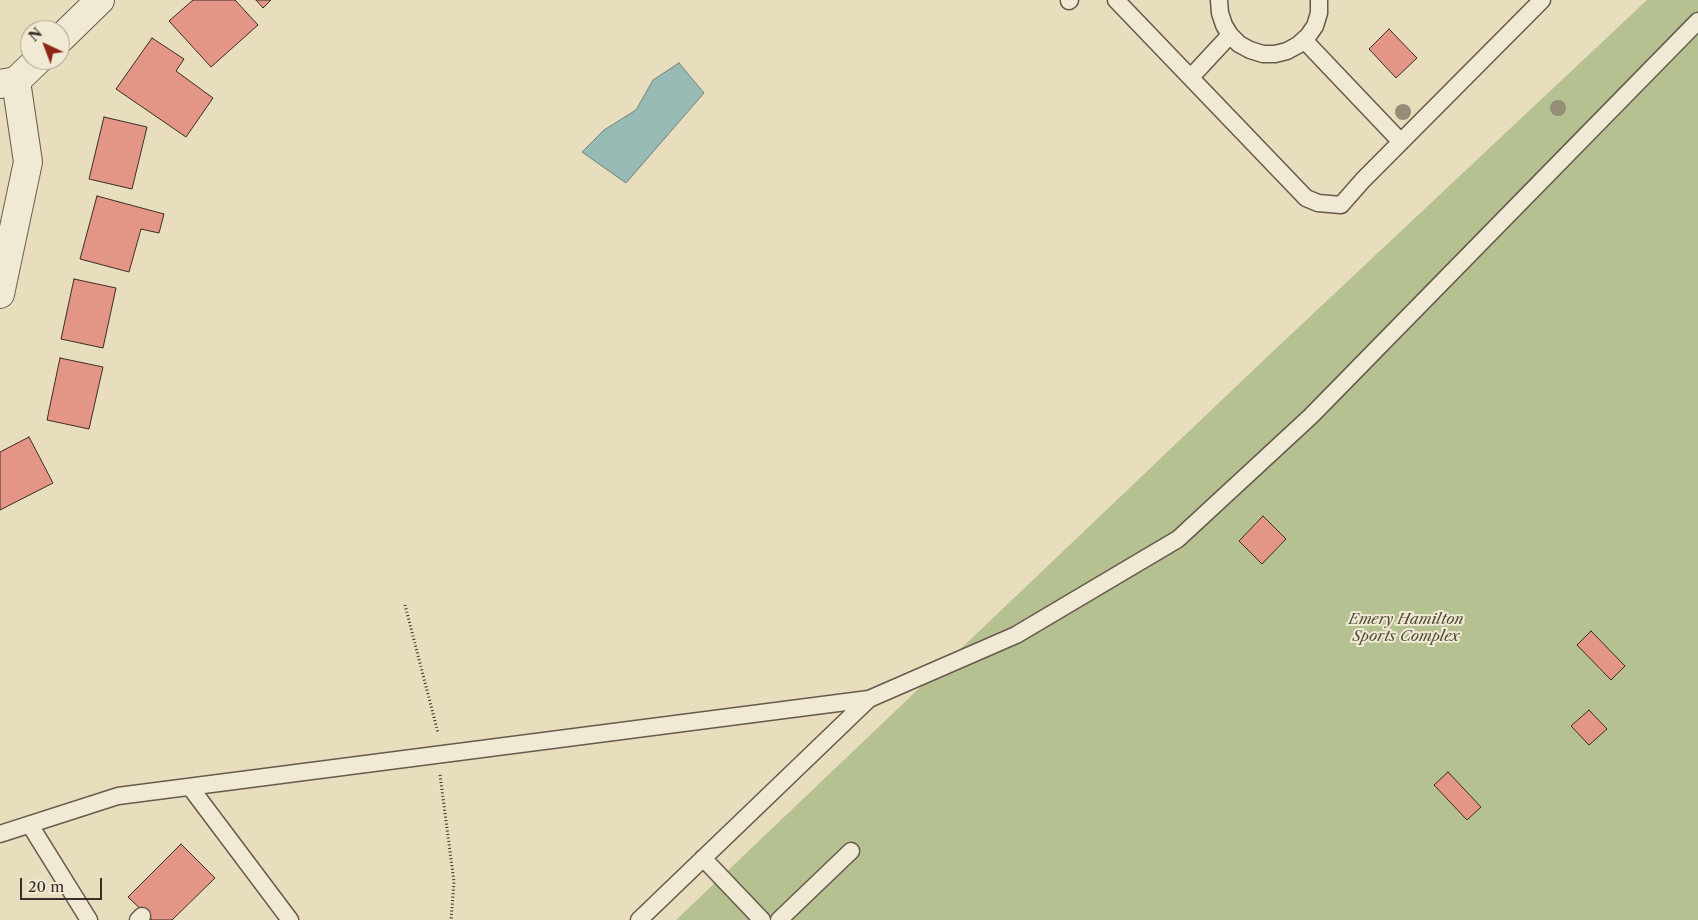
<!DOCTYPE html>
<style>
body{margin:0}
#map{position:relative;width:1698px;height:920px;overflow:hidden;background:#e8ddbd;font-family:"Libre Caslon Text",serif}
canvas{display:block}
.north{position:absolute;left:20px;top:20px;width:50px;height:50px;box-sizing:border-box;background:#f0e9d4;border:1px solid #a79e8f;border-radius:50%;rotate:317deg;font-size:14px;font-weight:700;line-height:20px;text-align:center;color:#3a2e28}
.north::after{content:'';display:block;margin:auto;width:18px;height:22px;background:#8f2418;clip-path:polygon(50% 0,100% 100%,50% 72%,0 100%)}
.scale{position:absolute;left:20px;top:878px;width:82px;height:22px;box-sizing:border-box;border:2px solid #3a2e28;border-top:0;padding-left:6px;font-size:15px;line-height:18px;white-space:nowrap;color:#3a2e28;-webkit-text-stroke:4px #f0e9d4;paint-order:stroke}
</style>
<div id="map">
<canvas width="1698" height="920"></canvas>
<div class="north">N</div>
<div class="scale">20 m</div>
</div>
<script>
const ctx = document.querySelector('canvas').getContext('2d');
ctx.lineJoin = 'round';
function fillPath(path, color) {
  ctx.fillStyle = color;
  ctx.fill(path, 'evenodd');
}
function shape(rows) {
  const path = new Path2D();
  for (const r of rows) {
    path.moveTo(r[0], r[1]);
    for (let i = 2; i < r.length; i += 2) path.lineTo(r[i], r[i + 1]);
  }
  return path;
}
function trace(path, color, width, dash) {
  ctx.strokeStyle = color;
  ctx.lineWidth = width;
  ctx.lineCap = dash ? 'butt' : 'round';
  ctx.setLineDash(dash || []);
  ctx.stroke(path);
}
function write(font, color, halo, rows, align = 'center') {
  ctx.font = font + ' "Libre Caslon Text",serif';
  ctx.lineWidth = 4;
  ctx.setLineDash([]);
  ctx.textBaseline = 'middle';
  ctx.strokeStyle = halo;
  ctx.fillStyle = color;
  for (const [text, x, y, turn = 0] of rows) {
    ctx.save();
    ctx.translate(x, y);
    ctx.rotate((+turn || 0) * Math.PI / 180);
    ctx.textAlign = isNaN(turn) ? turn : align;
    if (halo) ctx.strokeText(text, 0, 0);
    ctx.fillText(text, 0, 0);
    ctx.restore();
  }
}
fillPath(shape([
 [1647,0,1698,0,1698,920,676,920,1267,357]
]), '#b6c191');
const water = shape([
 [679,63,704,93,626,183,582,152,604,130,636,110,653,80,679,63]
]);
fillPath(water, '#97bbb4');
trace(water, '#72837c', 1);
const building = shape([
 [193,0,235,0,258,25,211,67,169,21,193,0],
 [256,0,271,0,263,8,256,0],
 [1389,29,1417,58,1396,78,1369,49,1389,29],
 [152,38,184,59,176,71,213,98,186,137,116,89,152,38],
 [104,117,147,127,132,189,89,179,104,117],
 [97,196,164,214,159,233,141,229,129,272,80,259,97,196],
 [74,279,116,288,103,348,61,339,74,279],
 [60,358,103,367,89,429,47,420,60,358],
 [29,437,53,483,0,510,0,452,29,437],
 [1263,516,1286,539,1262,564,1239,541,1263,516],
 [1591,631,1625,666,1611,680,1577,645,1591,631],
 [1589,710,1607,729,1589,745,1571,726,1589,710],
 [1448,772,1481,807,1467,820,1434,785,1448,772],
 [181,844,215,878,172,920,152,920,128,897,181,844]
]);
fillPath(building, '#e39586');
trace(building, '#3a2e28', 1);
const lane = shape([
 [1116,0,1306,198,1318,203,1341,205,1363,180,1542,0],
 [1219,0,1220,13,1224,25,1230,35,1239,44,1250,50,1263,54,1275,54,1287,51,1298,45,1308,36,1315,26,1319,13,1319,0],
 [1069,1,1070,0],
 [1304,40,1401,142],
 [1191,77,1230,35],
 [190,787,290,920],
 [30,825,89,920],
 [0,834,118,796,869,699,1016,635,1178,539,1311,416,1698,21],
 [703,858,762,920],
 [138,920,142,916],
 [639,920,869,699],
 [779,920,851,851]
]);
const street = shape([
 [60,39,100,0],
 [0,84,16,81,38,60],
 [0,294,28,162,16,81]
]);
trace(lane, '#665a4d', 19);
trace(street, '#665a4d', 30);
trace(shape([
 [405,605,438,733],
 [440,775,454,882,451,920]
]), '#3a2e28', 3, [1, 2.5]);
trace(lane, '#f0e9d4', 16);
trace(street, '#f0e9d4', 28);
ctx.fillStyle = '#968d77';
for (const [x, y] of [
 [1558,108],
 [1403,112]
]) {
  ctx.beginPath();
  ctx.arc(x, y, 8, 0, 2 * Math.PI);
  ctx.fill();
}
write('italic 15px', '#534b3d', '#f0e9d4', [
 ["Emery Hamilton",1406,620],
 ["Sports Complex",1406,637]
]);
</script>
